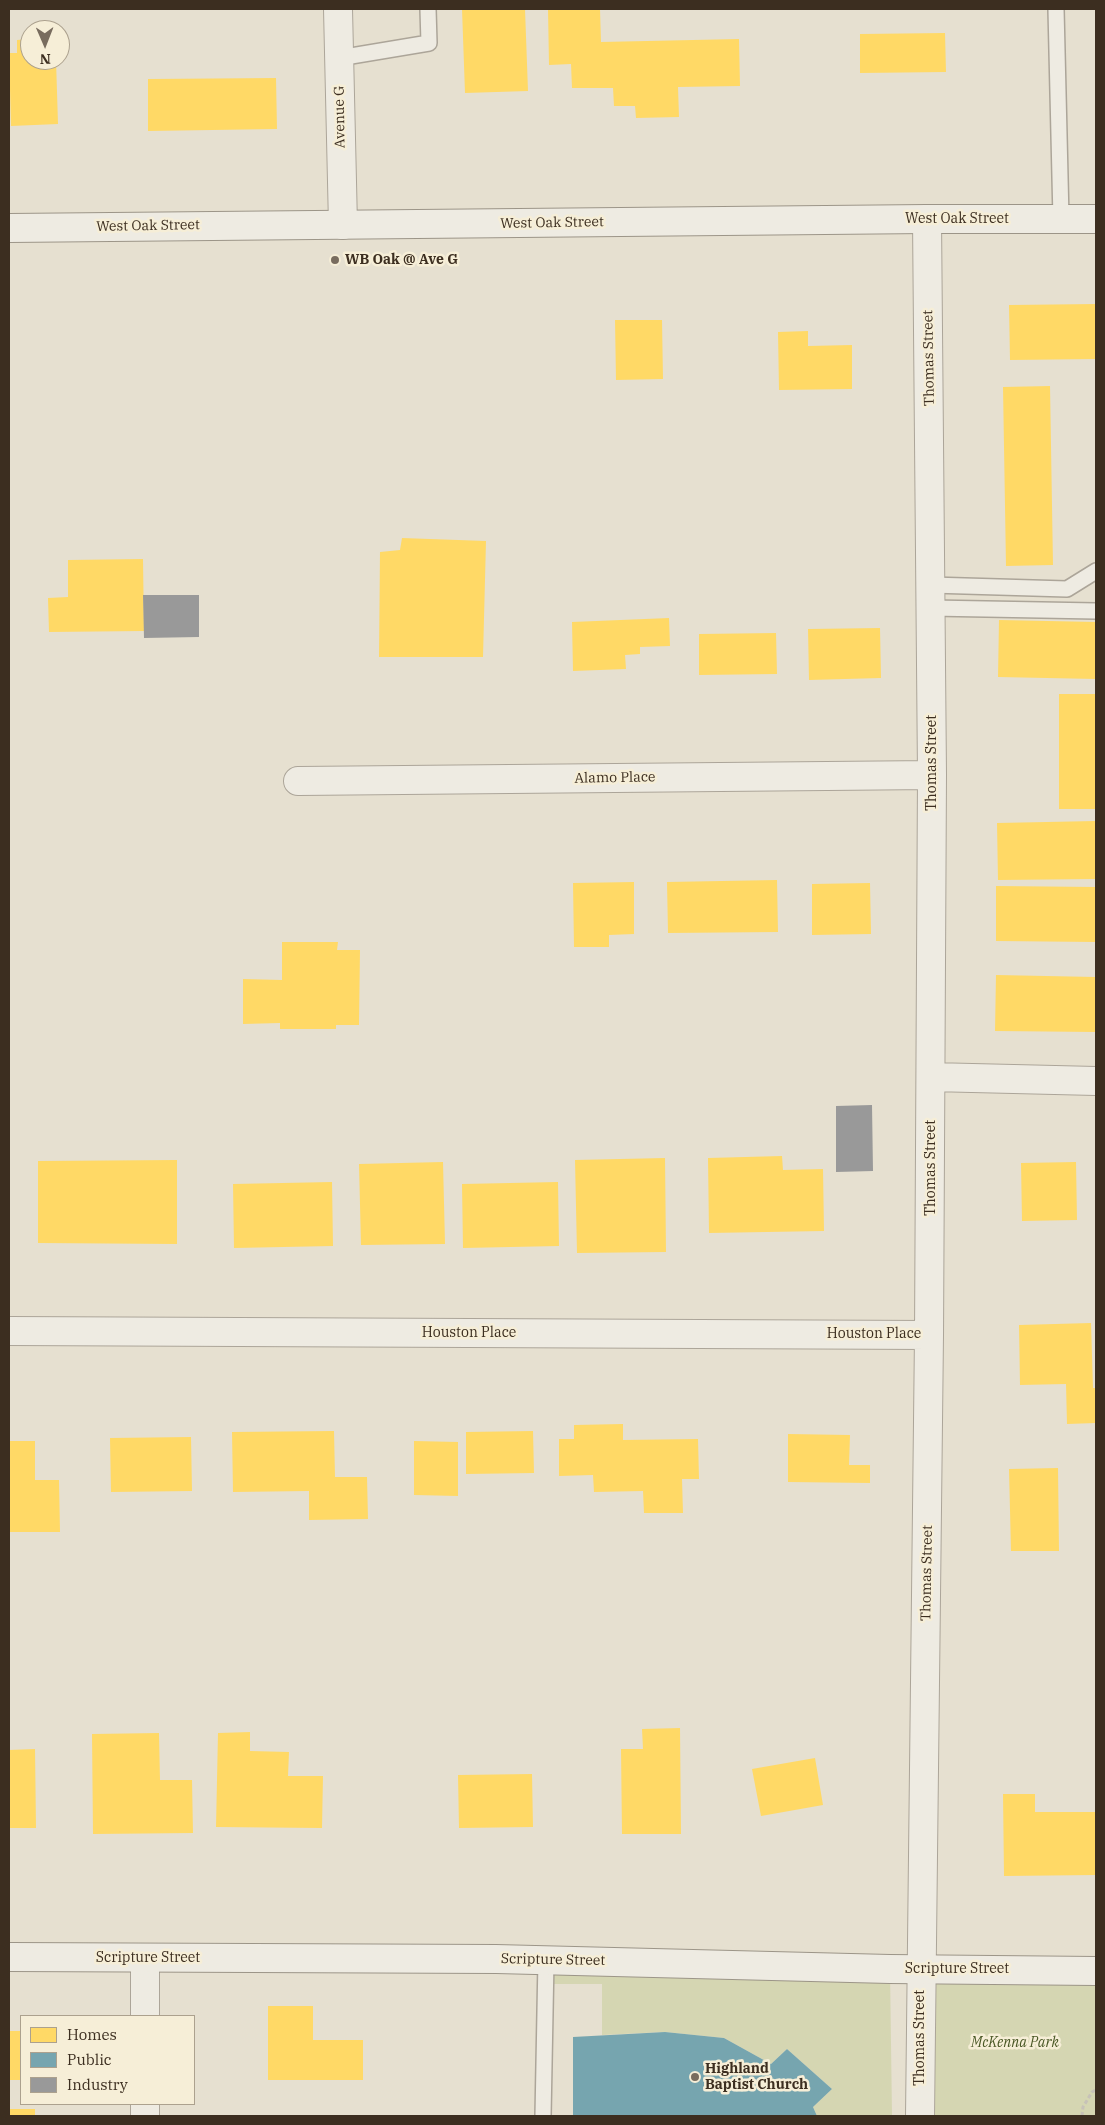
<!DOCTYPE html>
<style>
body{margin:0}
#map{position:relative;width:1105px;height:2125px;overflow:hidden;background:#e6e0d0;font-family:"IBM Plex Serif",serif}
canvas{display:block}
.frame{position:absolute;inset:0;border:10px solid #3c2e20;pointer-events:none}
.legend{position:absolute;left:20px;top:2015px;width:175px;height:90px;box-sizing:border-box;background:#f6eed7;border:1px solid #aca18e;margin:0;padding:6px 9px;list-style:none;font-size:15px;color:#3c2e20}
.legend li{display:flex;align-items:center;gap:10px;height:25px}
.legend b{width:25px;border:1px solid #aca18e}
.north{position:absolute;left:20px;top:20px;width:50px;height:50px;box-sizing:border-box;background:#f6eed7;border:1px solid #aca18e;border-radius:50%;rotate:179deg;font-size:14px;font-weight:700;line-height:20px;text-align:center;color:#3c2e20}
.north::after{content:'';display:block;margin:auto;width:18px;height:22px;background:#786c5e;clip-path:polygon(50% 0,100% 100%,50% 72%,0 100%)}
</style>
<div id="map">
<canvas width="1105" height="2125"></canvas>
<div class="frame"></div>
<ul class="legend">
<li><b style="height:14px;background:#ffd966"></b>Homes</li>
<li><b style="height:14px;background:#76a5af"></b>Public</li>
<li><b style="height:14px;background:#999"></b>Industry</li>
</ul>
<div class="north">N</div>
</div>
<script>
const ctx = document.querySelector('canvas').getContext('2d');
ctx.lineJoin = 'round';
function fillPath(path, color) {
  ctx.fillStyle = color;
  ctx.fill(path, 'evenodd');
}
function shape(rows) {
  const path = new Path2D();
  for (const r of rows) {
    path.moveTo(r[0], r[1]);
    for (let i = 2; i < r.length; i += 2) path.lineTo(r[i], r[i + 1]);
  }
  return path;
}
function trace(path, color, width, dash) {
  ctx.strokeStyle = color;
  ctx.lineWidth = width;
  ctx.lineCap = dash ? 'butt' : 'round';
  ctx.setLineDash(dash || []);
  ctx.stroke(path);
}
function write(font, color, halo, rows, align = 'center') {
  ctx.font = font + ' "IBM Plex Serif",serif';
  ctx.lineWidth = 5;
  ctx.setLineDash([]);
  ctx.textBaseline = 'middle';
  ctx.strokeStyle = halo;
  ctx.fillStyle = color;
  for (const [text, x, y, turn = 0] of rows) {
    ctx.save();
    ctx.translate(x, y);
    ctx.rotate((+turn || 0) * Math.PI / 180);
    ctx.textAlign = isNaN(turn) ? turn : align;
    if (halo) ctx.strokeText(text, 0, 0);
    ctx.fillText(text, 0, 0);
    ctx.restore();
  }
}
fillPath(shape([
 [546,1960,890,1969,892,2116,817,2116,813,2107,832,2089,787,2049,771,2064,724,2038,665,2032,602,2035,602,1984,544,1984],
 [921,1969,1096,1971,1096,2116,922,2116]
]), '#d5d6b2');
fillPath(shape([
 [462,9,525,9,528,91,465,93],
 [548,9,600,9,601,42,739,39,740,86,678,87,679,117,636,118,635,106,614,106,613,88,572,88,571,64,549,65],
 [945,33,946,72,860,73,860,34],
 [30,39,30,60,56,60,58,124,11,126,9,53,17,53,17,40],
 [276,78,277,129,148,131,148,79],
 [1096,304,1096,359,1010,360,1009,305],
 [615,320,662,320,663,379,616,380],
 [808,331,808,346,852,345,852,389,779,390,778,332],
 [1050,386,1053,565,1006,566,1003,387],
 [402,538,486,541,483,657,379,657,380,552,400,550],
 [143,559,144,631,49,632,48,598,68,597,68,560],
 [669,618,670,646,640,647,640,654,625,655,626,669,573,671,572,622],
 [999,620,1096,622,1096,679,998,677],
 [880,628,881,678,809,680,808,629],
 [776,633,777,674,699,675,699,634],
 [1059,694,1096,694,1096,809,1059,809],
 [1096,821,1096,879,998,880,997,823],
 [777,880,778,932,668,933,667,882],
 [634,882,634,934,609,935,609,947,574,947,573,883],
 [870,883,871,934,812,935,812,884],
 [996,886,1096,887,1096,942,996,941],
 [282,942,338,942,337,950,360,950,359,1025,336,1025,336,1029,280,1029,280,1023,243,1024,243,979,282,980],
 [996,975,1096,977,1096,1032,995,1031],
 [782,1156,783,1170,823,1169,824,1231,709,1233,708,1158],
 [665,1158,666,1252,577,1253,575,1160],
 [177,1160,177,1244,38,1243,38,1161],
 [443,1162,445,1244,361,1245,359,1164],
 [1076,1162,1077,1220,1022,1221,1021,1163],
 [332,1182,333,1246,234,1248,233,1184],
 [558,1182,559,1246,463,1248,462,1184],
 [1091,1323,1093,1388,1096,1388,1096,1423,1067,1424,1066,1384,1020,1385,1019,1325],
 [623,1424,623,1440,698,1439,699,1479,682,1479,683,1513,644,1513,643,1491,594,1492,593,1475,559,1476,559,1439,574,1439,574,1425],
 [334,1431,335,1477,367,1477,368,1519,309,1520,309,1491,233,1492,232,1432],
 [533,1431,534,1473,466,1474,466,1432],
 [788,1434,850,1435,849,1465,870,1465,870,1483,788,1482],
 [191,1437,192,1491,111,1492,110,1438],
 [9,1441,35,1441,35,1480,59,1480,60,1532,9,1532],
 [414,1441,458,1442,458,1496,414,1495],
 [1058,1468,1059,1551,1011,1551,1009,1469],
 [680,1728,681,1834,622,1834,621,1749,643,1749,642,1729],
 [250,1732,250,1751,289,1752,288,1776,323,1776,322,1828,216,1827,218,1733],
 [159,1733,160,1780,192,1780,193,1833,93,1834,92,1734],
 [35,1749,36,1828,9,1828,9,1750],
 [815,1758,823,1805,761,1816,752,1769],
 [532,1774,533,1827,459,1828,458,1775],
 [1003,1794,1035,1794,1035,1812,1096,1812,1096,1875,1004,1876],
 [268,2006,313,2006,313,2040,363,2040,363,2080,268,2080],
 [9,2031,21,2031,21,2080,9,2080],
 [9,2109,35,2109,35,2116,9,2116]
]), '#ffd966');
fillPath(shape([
 [665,2032,724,2038,771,2064,787,2049,832,2089,813,2107,817,2116,573,2116,573,2037]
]), '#76a5af');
fillPath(shape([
 [143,595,199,595,199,637,144,638],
 [872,1105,873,1171,836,1172,836,1106]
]), '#999');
const lane = shape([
 [1056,9,1061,219],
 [339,58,429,43,428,9],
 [931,585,1067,589,1096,571],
 [931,608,1096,611],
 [543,2116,546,1960]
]);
const street = shape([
 [338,9,343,225],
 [298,781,932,775],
 [931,1077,1096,1081],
 [9,1331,929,1335],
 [145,2016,145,1959],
 [145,2116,145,2104],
 [920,2116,929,1335,932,775,927,219]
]);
const secondary = shape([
 [9,228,927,219,1096,219],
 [9,1957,496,1959,890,1969,1096,1971]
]);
trace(lane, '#aca599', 18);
trace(street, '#aca599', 30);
trace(secondary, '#9c9588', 30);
trace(shape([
 [1082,2116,1083,2107,1092,2092,1096,2090]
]), '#c7c2b8', 3, [4, 2.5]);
trace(lane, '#eeebe2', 15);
trace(street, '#eeebe2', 28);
trace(secondary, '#eeebe2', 28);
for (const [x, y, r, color] of [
 [335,260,5,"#786c5e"],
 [695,2077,5,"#786c5e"]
]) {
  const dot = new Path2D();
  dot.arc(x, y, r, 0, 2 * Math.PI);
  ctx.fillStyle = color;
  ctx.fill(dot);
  trace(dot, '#f6eed7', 2);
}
write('14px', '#3c2e20', '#f6eed7', [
 ["Avenue G",340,117,-91],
 ["West Oak Street",957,219],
 ["West Oak Street",552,223,-1],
 ["West Oak Street",148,226,-1],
 ["Thomas Street",929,358,-91],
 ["Thomas Street",932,763,-90],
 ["Alamo Place",615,778,-1],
 ["Thomas Street",931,1168,-90],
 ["Houston Place",469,1333],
 ["Houston Place",874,1334],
 ["Thomas Street",927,1573,-89],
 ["Scripture Street",148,1958],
 ["Scripture Street",553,1960,1],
 ["Scripture Street",957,1969],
 ["Thomas Street",920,2038,-90]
]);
write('bold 14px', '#3c2e20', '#f6eed7', [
 ["WB Oak @ Ave G",345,260],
 ["Highland",705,2069],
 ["Baptist Church",705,2085]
], 'left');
write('italic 14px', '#4a5826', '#f6eed7', [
 ["McKenna Park",1015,2043]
]);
</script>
